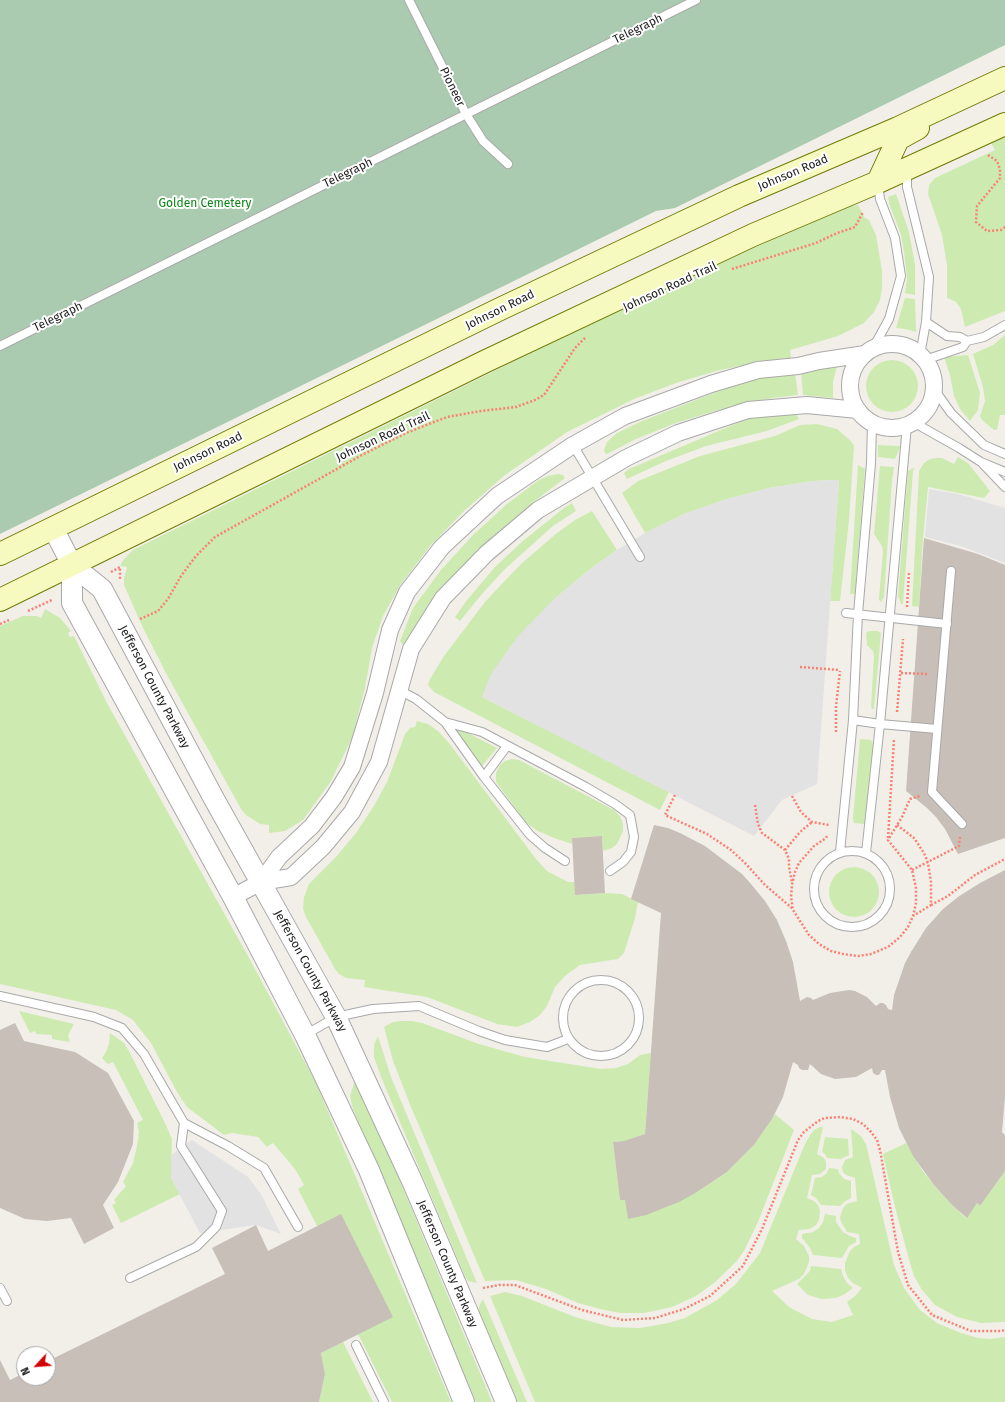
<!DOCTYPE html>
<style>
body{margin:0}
#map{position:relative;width:1005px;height:1402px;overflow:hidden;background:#f2efe9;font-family:"Fira Sans",sans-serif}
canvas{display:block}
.north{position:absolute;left:16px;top:1346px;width:40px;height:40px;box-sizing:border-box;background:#fff;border:1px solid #a7a7a7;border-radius:50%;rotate:244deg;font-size:11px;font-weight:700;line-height:16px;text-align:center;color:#222}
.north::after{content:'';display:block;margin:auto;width:14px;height:18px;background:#d40000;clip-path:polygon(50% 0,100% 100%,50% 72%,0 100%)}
</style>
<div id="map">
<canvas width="1005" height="1402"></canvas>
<div class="north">N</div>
</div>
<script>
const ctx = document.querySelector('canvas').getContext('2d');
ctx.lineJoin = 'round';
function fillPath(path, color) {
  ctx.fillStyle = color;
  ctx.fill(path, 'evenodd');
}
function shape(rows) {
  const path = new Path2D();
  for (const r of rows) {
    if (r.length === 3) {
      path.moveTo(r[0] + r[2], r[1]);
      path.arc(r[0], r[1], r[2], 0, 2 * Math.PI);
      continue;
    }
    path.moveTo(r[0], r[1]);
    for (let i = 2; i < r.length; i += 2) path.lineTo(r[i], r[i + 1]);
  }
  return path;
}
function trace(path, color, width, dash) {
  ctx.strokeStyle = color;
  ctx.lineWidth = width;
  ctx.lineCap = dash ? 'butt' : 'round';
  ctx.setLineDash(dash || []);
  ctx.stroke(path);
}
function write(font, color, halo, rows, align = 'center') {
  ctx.font = font + ' "Fira Sans",sans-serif';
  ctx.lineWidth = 4;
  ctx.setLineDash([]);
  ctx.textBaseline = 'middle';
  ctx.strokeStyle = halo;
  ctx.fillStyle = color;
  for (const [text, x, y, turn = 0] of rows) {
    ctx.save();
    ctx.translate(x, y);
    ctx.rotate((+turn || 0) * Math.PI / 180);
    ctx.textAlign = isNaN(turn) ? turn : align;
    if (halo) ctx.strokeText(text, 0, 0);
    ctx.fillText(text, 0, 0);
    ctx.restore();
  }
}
fillPath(shape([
 [1005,137,1005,311,965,327,961,309,956,302,947,298,947,265,942,235,928,194,929,185,935,178,995,150,991,143],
 [896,194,909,232,915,264,915,295,905,293,907,278,904,252,901,235,890,206,888,197],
 [858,205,865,218,869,220,876,235,882,271,882,288,880,300,874,312,864,323,838,336,790,350,791,358,745,365,720,370,676,383,634,399,567,432,505,475,464,511,431,545,401,584,383,616,372,648,365,688,352,738,331,781,303,820,285,831,269,833,269,825,260,824,246,815,241,809,220,771,168,677,142,626,124,585,124,578,127,567,120,566,124,559,133,550,581,328,749,250,851,206],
 [905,298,915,299,916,332,905,329,896,328],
 [1005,335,1005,415,1000,415,997,430,994,430,982,420,980,416,985,401,983,387,973,354,993,345],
 [968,355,980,393,978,410,970,421,960,409,954,396,950,375,944,357],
 [892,386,26],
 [837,366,833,382,833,398,803,395,801,372],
 [795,372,798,395,772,398,718,410,676,423,636,439,607,454,605,453,604,450,607,442,617,433,642,421,755,377],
 [796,414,799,419,767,431,706,446,666,461,627,479,624,473,629,469,742,421,756,416],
 [817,424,837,429,851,441,854,446,849,520,840,601,830,601,839,480,813,481,769,488,724,500,684,514,645,533,622,493,638,481,700,456,775,436,800,425],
 [878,445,899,446,900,447,895,459,878,457],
 [958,457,968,463,990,491,984,498,928,487,923,539,919,607,912,606,919,471,924,463,930,459,936,458,942,458,954,464],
 [858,465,865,469,855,594,850,594],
 [880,466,894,467,892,481,884,597,881,602,879,600,879,598,883,551,882,546,874,534],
 [915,467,913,471,903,604,901,604,898,596,908,471],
 [558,474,563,475,565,478,531,504,493,536,448,584,408,644,403,645,402,644,400,641,413,608,441,570,473,535,507,504,539,480,548,476],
 [572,503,576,511,553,526,504,570,482,594,460,621,455,617,467,600,495,567,524,540,564,508],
 [592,511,617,550,589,570,553,600,482,697,669,792,660,810,434,692,428,685,430,679,444,656,485,602,498,588,521,564,557,533,575,520],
 [45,609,60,618,71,631,68,633,70,637,74,636,108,705,248,956,316,1083,451,1402,392,1402,358,1334,317,1226,298,1189,304,1185,295,1169,273,1143,267,1147,258,1137,232,1133,224,1135,187,1107,177,1092,151,1043,133,1020,116,1010,0,984,0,626,23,616,37,616,41,618],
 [869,631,878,631,881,633,874,709,872,709,871,706,874,656,873,651,867,645,866,633],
 [417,721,428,724,438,731,449,743,536,859,547,871,568,882,575,882,576,895,605,893,622,894,638,902,635,918,624,953,618,959,580,965,565,976,555,987,547,1006,540,1015,530,1022,517,1027,497,1024,427,997,364,987,365,980,346,978,339,974,335,969,306,917,303,909,304,897,309,884,336,857,356,833,375,804,387,782,405,734,410,728,415,727],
 [456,727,497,748,482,766,455,729],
 [860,739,871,740,873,744,866,823,864,824,854,823,853,818],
 [512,759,519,760,614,810,620,816,623,824,623,831,617,844,612,848,603,851,602,836,572,838,572,844,554,838,538,831,526,823,496,782,496,773,500,765,505,761],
 [854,892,25],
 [19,1011,74,1024,68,1035,70,1042,52,1039,52,1035,36,1034,35,1031,30,1033],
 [401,1021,412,1021,422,1023,479,1044,525,1057,601,1069,616,1068,628,1064,640,1055,651,1053,645,1134,625,1141,613,1142,620,1200,625,1200,651,1212,668,1206,697,1192,727,1172,754,1145,766,1128,775,1114,794,1130,758,1222,744,1251,736,1262,714,1283,696,1296,672,1307,644,1313,620,1313,600,1309,578,1303,546,1289,516,1280,485,1281,411,1107,393,1061,384,1027,393,1022],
 [110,1033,124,1043,130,1053,165,1123,172,1139,171,1178,180,1194,121,1223,112,1205,116,1203,114,1200,126,1186,123,1182,133,1163,137,1146,139,1132,137,1123,143,1120,113,1062,108,1064,102,1058,106,1052,109,1044],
 [378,1036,391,1077,477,1283,468,1281,465,1277,381,1077,374,1057,374,1045],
 [357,1082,400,1181,492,1402,476,1402,353,1109,350,1096,354,1083],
 [820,1127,823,1127,817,1154,824,1158,826,1162,826,1169,820,1174,812,1175,807,1198,814,1201,818,1205,820,1211,819,1220,816,1225,810,1229,799,1230,796,1239,804,1246,809,1256,809,1262,804,1274,799,1279,772,1291,789,1307,812,1319,832,1322,853,1315,847,1302,855,1296,862,1288,853,1283,848,1278,845,1270,845,1263,850,1251,854,1247,860,1244,859,1234,847,1232,841,1222,840,1217,843,1208,847,1204,857,1201,855,1178,846,1175,843,1172,842,1167,845,1160,853,1157,851,1129,861,1136,866,1144,894,1265,904,1288,920,1310,937,1323,961,1333,978,1338,990,1339,1005,1337,1005,1402,535,1402,490,1296,505,1292,522,1296,575,1317,611,1327,640,1328,668,1323,685,1318,717,1300,736,1284,760,1253,805,1144,810,1135,814,1130],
 [825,1137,848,1139,849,1155,841,1159,827,1158,825,1154,822,1152],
 [906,1143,922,1170,934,1185,952,1205,966,1218,977,1203,980,1206,1005,1171,1005,1322,981,1323,957,1317,935,1305,922,1290,914,1276,910,1263,895,1207,883,1154],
 [829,1168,838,1169,839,1173,844,1179,851,1181,851,1198,844,1202,840,1206,821,1205,816,1198,811,1195,815,1178,822,1177,827,1173],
 [825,1214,836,1216,836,1222,843,1232,850,1236,856,1238,856,1242,849,1246,842,1258,813,1255,810,1248,802,1238,802,1234,813,1232,819,1228,823,1222],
 [811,1266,841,1269,843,1276,847,1283,853,1288,845,1294,836,1298,822,1299,808,1295,797,1284,810,1271],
 [483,1299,527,1402,517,1402,479,1312,479,1306],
 [343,1342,373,1402,319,1402,325,1374,321,1353]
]), '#cdebb0');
fillPath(shape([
 [0,0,1005,0,1005,45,675,208,656,211,0,534]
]), '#aacbaf');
fillPath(shape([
 [839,480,817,784,782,800,754,836,482,697,491,674,518,636,553,600,589,570,617,550,645,533,684,514,724,500,769,488,813,481],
 [929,489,958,494,1005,508,1005,563,961,546,925,537],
 [192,1140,248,1177,261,1194,281,1234,256,1225,200,1233,171,1178,171,1155]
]), '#e2e2e2');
fillPath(shape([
 [924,538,978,554,1005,565,1005,838,958,854,945,829,936,817,927,808,906,791],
 [654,825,668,828,680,833,705,846,742,874,751,884,765,901,777,920,786,941,793,962,800,1001,807,997,811,998,813,1000,830,993,849,990,855,991,867,997,876,1006,880,1003,883,1003,886,1005,888,1009,892,1010,894,995,905,963,911,952,926,928,943,909,958,897,980,883,1005,870,1005,1097,1002,1132,1005,1135,1005,1171,980,1206,977,1203,967,1218,952,1205,934,1185,913,1156,899,1128,890,1097,885,1070,882,1070,879,1075,876,1075,873,1073,872,1068,856,1077,835,1079,821,1074,810,1064,808,1070,802,1070,799,1068,798,1065,793,1062,783,1097,772,1119,754,1145,727,1172,697,1192,679,1202,646,1215,628,1219,625,1200,620,1200,613,1142,624,1141,645,1134,661,913,631,899],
 [602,836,605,893,575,895,572,838],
 [15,1023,24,1041,75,1052,108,1073,134,1121,133,1144,118,1182,103,1205,114,1228,84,1244,71,1218,47,1221,25,1219,0,1208,0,1030],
 [341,1214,393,1317,321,1353,325,1374,319,1402,0,1402,0,1360,10,1380,24,1373,24,1378,48,1378,48,1361,225,1274,212,1248,256,1225,268,1251]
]), '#c7bfb8');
const service = shape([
 [409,0,466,114,483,141,508,164],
 [910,171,907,175,907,187,929,277,926,322,920,355],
 [926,322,947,336,960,337,967,341],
 [0,346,696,0],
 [872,350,889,319,901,276,895,238,880,199,878,183],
 [925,360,963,347,967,341,984,337,1005,325],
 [934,389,951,413,984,445,1005,454],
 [913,422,959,448,981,462,1005,472],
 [573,445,640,557],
 [983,464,1005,487],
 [951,571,932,792,962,824],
 [846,613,947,624],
 [399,690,416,699,445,722],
 [853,720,880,724,937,729],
 [484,777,507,746],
 [852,889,38],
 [840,852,853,720,858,614,871,463,872,423],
 [866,853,880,724,907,425],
 [565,861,545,848,530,835,484,777,445,722,482,732,586,787,615,804,630,815,634,837,631,852,623,862,610,871],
 [601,1018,38],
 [0,996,94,1017,122,1028,144,1054,184,1123,181,1146,222,1211,216,1227,196,1247,130,1278],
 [305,1035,336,1017,373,1009,419,1006,479,1031,505,1040,547,1047,568,1039],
 [184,1123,228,1146,264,1168,298,1227],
 [0,1288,7,1301],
 [356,1345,384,1402]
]);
const minor = shape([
 [892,386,42],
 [261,882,279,857,312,826,334,797,352,767,375,693,390,630,407,592,442,547,497,496,573,445,625,416,711,384,758,370,798,366,819,361,865,354],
 [233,897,261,882,291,877,323,847,352,812,379,762,411,649,443,598,487,553,538,510,626,458,678,433,748,410,807,405,858,410]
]);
const tertiary = shape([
 [53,528,72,565,102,589,213,797,336,1017,413,1183,506,1402],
 [72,565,72,603,233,897,305,1035,369,1170,464,1402]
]);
const secondary = shape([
 [878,182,898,139,918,128],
 [0,554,498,310,739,196,898,128,1005,78],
 [0,600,484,362,753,235,878,182,1005,124]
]);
trace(service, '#a9a9a9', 10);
trace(minor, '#a9a9a9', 18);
trace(tertiary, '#a9a9a9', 22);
trace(secondary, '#707d05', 24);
trace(shape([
 [988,155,997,161,1000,169,1000,178,977,206,976,222,987,231,1001,230,1005,227],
 [732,269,816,243,837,233,855,227,863,212],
 [111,572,120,567,120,580],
 [907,607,909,572],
 [28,611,52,600],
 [140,619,158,611,168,599,181,576,196,556,215,537,362,455,406,433,447,417,481,411,516,407,535,400,544,395,575,348,585,338],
 [0,624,9,620],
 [800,667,840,670],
 [901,673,928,674],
 [897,712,903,639],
 [836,732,836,706,840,671],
 [675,795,665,815,707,834,731,850,746,864,765,885,793,909],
 [792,796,801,812,812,822,829,825],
 [755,805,758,824,762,833,785,850,789,859,789,867,792,882],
 [897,825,914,838,924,853,928,863,931,882,931,905,913,916],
 [827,836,826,838,814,846,799,863,795,872,792,885,791,897,793,910,809,935,819,944,831,951,843,954,858,956,871,954,888,947,900,937,908,927,913,916,916,903,916,888,912,870,888,840,902,817,910,799,920,796],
 [888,838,894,739],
 [785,850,800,832,812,822],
 [912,870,959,846,960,837],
 [931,905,948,896,975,875,1005,859],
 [483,1288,499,1285,515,1285,582,1310,623,1320,655,1318,684,1309,710,1296,743,1266,762,1229,798,1140,804,1132,818,1121,825,1118,840,1117,853,1119,863,1124,871,1132,877,1140,880,1150,898,1252,908,1285,932,1315,971,1331,1001,1331,1005,1330]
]), '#fa8072', 2.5, [2, 2]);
trace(service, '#fff', 8);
trace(minor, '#fff', 16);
trace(tertiary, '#fff', 20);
trace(secondary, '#f7fabf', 22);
write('12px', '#222', '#fff', [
 ["Telegraph",638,29,-26],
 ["Pioneer",452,87,64],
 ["Telegraph",348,173,-26],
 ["Johnson Road",793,173,-23],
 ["Johnson Road Trail",670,287,-25],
 ["Johnson Road",500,310,-26],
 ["Telegraph",58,317,-26],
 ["Johnson Road Trail",383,437,-25],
 ["Johnson Road",208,452,-26],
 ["Jefferson County Parkway",154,687,62],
 ["Jefferson County Parkway",310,971,61],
 ["Jefferson County Parkway",447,1264,67]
]);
write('12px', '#0c8416', '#fff', [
 ["Golden Cemetery",205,204]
]);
</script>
